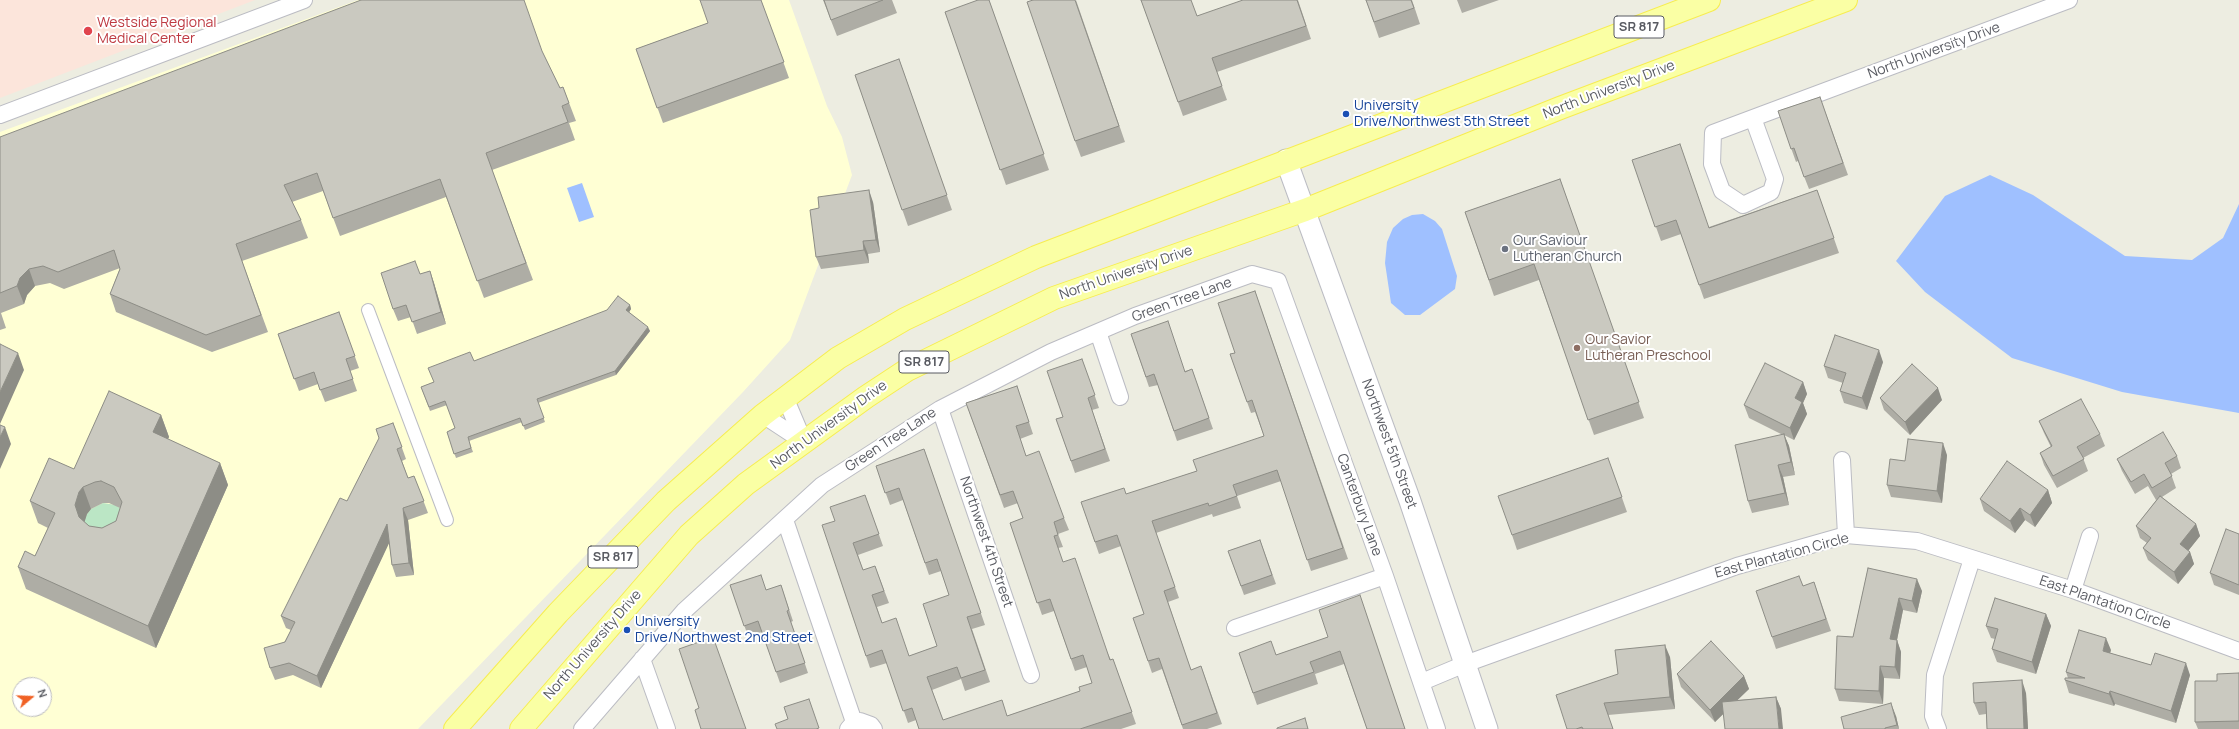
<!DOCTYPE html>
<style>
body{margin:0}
#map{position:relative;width:2239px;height:729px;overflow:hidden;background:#edede1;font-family:Manrope,sans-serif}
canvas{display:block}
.north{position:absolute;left:12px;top:677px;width:40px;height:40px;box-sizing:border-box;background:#fff;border:1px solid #bdbdc0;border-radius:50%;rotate:71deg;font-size:11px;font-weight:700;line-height:16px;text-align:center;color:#595b62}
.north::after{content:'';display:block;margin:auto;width:14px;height:18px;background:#f06124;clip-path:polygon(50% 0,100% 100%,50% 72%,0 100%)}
</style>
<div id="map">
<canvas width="2239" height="729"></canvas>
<div class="north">N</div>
</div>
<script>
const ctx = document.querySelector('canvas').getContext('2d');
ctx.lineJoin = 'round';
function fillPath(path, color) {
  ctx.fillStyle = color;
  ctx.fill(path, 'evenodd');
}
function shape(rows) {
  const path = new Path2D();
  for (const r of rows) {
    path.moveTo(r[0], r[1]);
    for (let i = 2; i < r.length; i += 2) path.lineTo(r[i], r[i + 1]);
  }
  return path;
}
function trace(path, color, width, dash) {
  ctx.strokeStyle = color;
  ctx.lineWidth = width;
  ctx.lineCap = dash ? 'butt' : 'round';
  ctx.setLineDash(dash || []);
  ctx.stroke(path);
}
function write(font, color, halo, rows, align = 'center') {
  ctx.font = font + ' Manrope,sans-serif';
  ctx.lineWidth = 4;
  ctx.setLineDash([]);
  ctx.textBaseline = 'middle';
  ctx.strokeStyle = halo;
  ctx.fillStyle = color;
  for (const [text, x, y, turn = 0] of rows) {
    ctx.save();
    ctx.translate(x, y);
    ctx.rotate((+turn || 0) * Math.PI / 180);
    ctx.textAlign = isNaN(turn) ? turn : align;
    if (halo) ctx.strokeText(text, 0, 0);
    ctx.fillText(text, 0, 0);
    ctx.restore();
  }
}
fillPath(shape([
 [358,0,789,0,827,106,842,137,852,175,790,340,743,392,418,729,0,729,0,132],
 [20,685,44,685,44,709,20,709]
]), '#ffffd4');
fillPath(shape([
 [0,0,255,0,0,98]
]), '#fce5db');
fillPath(shape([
 [103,503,116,505,121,509,129,520,87,539,84,520,87,514,91,509]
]), '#bbe6c5');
fillPath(shape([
 [1990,175,2033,195,2125,256,2192,260,2223,238,2239,204,2239,413,2122,392,2012,358,1925,292,1896,261,1945,196],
 [582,183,594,217,579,222,567,188],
 [1423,214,1435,221,1442,229,1457,276,1455,289,1420,315,1405,315,1391,303,1385,263,1387,242,1393,228,1403,219,1412,215]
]), '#9fc0ff');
const pedestrian = shape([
 [368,310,447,520]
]);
const minor = shape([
 [0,115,304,0],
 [1753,118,1775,179,1771,192,1743,205,1722,191,1712,164,1713,133,1753,118,2069,0],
 [1098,332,1120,397],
 [785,397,804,442],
 [940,409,1031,675],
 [763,415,804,442],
 [1842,460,1846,535],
 [785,520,854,722],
 [2073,590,2090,536],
 [1235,628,1385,576],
 [642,659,667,729],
 [1422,682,1465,664,1737,566,1846,535,1917,541,2073,590,2239,651],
 [582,729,684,611,822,485,940,409,1051,352,1135,316,1252,274,1278,281,1385,576,1437,729],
 [848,729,854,722,860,721,871,725,874,729],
 [1938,729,1933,716,1935,675,1972,559]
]);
const tertiary = shape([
 [1286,160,1410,501,1487,729]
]);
const primary = shape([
 [455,729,558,613,666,501,763,415,838,358,905,319,1036,257,1709,0],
 [521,729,689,535,746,484,866,397,907,370,1054,298,1305,210,1560,108,1846,0]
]);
trace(pedestrian, '#bbbcc3', 14);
trace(minor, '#bbbcc3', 18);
trace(tertiary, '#bbbcc3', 23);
trace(primary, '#f7ed50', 24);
trace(pedestrian, '#fff', 12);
trace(minor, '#fff', 16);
trace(tertiary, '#fff', 21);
trace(primary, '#faffa4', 22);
fillPath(shape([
 [761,0,789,78,663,123,636,49,708,23],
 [823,0,892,0,897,13,837,36],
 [989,0,1049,170,1006,185,945,12],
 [1076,0,1125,142,1081,157,1075,141],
 [1141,0,1197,16,1298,0,1311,39,1217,72,1227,100,1183,116],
 [1366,0,1412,0,1420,24,1379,38],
 [1457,0,1499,0,1462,13],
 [542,52,560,88,563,87,576,121,569,123,575,140,492,170,533,280,484,298,446,197,340,236,323,191,292,202,301,220,308,238,242,261,268,332,212,352,116,312,110,294,120,268,64,289,50,283,35,286,27,295,24,304,1,313,6,328,0,330,0,137],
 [899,59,952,210,908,226,855,75],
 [1820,97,1848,175,1809,189,1798,161,1796,162,1778,111],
 [1632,160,1709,227,1817,190,1839,253,1704,299,1681,234,1661,241],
 [1560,179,1644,418,1594,435,1539,280,1494,296,1465,212],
 [873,202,880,252,868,254,869,263,821,269,816,257],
 [430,271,434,283,446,324,417,334,411,317,398,321,393,309,420,274],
 [1255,291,1348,559,1311,571,1281,481,1237,496,1241,508,1213,517,1212,514,1156,533,1179,598,1168,602,1191,670,1201,666,1222,724,1207,729,1183,729,1162,669,1152,673,1133,618,1144,614,1121,546,1099,554,1081,502,1127,494,1197,471,1264,436,1255,412,1251,413,1230,354,1235,353],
 [630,305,631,309,629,312,650,331,616,375,538,403,545,422,525,430,522,422,469,441,473,452,456,458,447,432,455,428,447,405,430,411,421,387,434,382,474,361],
 [339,312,359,368,350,371,357,391,325,402,318,384,299,391,278,334],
 [1131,334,1185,371,1192,369,1213,429,1177,441,1158,385,1149,387],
 [1082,359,1099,408,1092,410,1110,461,1075,473,1056,419,1063,417],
 [1883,362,1867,410,1844,403,1840,391,1843,383,1828,378,1824,366],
 [1803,382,1807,394,1803,403,1807,414,1794,440,1784,435,1789,446,1795,475,1783,477,1789,505,1752,513,1748,501,1783,435,1749,418,1744,405],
 [1017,386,1033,434,1020,439,1026,456,1064,518,1069,530,1058,534,1063,547,1058,548,1063,562,1111,660,1113,659,1136,724,1121,729,919,729,916,720,908,723,887,663,870,668,866,656,835,521,865,495,883,546,858,555,863,570,875,566,889,603,877,607,882,623,909,656,937,646,949,595,941,571,929,575,903,500,890,505,876,466,924,449,985,625,972,629,990,682,965,691,961,679,932,690,943,720,1007,716,1080,691,1092,683,1087,667,1075,671,1054,611,1042,615,1010,523,1023,518,1018,503,1004,508,966,403],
 [1880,398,1942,400,1910,435,1884,410],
 [161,415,169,437,167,439,220,463,228,485,156,648,26,589,18,567,35,556,48,528,38,523,30,501,74,469],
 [103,503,109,503,120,508,116,521,102,528,89,526,84,522,87,514,91,509],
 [2039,421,2100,434,2105,446,2083,458,2088,471,2057,488,2044,465,2040,453,2051,447,2044,433],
 [393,423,406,459,402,461,408,478,414,476,428,513,408,520,414,575,396,577,392,565,389,542,321,688,293,675,275,680,270,668,291,630,286,628,281,616,347,501],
 [1947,455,1942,503,1891,497,1887,485],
 [2177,456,2181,468,2171,474,2176,488,2162,497,2196,524,2200,536,2188,551,2190,552,2194,564,2178,584,2148,560,2143,548,2147,543,2140,538,2136,526,2157,499,2156,500,2148,486,2135,494,2122,471,2117,459],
 [1608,458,1627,512,1517,550,1512,535],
 [2048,490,2052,503,2035,527,2025,520,2015,533,1984,511,1980,499],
 [2239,534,2239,595,2214,585,2210,573],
 [1260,540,1276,584,1244,595,1228,551],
 [1868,568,1922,591,1917,613,1903,610,1897,640,1901,652,1900,679,1884,678,1883,704,1839,701,1835,689,1853,637],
 [1799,576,1803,586,1814,582,1831,631,1776,649,1772,637],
 [730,585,766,590,781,585,793,621,791,622,808,673,780,683,762,632,748,636],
 [1364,608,1405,729,1367,729,1344,664,1315,674,1318,684,1257,705,1239,653,1276,655,1328,637],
 [2046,614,2051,626,2036,674,1997,662,1992,649,1995,639,1991,638,1986,626],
 [2111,650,2110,653,2151,665,2190,675,2176,723,2115,704,2114,706,2069,693,2065,680,2068,678,2066,672],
 [1670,657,1675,709,1608,715,1613,729,1567,729],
 [2239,673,2239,729,2198,729,2195,722,2217,681],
 [1677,674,1744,676,1749,689,1737,700,1776,697,1781,709,1723,714,1715,722,1681,687],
 [2026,693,2028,729,1987,729,1986,714,1979,715,1974,703],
 [1896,716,1899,729,1844,729]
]), '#aeada5');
fillPath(shape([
 [869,190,873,202,880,252,876,240],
 [863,241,868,254,869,263,864,250],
 [29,269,35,286,27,295,24,304,17,286,20,278],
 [430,271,434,283,446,324,441,312],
 [630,305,631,309,628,314,626,310],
 [648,327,650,331,616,375,615,371],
 [1879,350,1883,362,1867,410,1862,398],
 [18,353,24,370,0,424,0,392],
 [1803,382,1807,394,1803,403,1807,414,1794,440,1790,428,1795,398],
 [1938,388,1942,400,1910,435,1905,422],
 [161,415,169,437,161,454,153,432],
 [5,427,11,444,0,469,0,437],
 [1784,434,1789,446,1795,475,1791,462],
 [1943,443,1947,455,1942,503,1937,491],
 [220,463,228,485,156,648,148,626],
 [1778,465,1783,477,1789,505,1785,493],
 [83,487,91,509,87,514,83,527,79,517,75,505,79,492],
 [2048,490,2052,503,2035,527,2030,515],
 [403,508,408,520,414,575,409,563],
 [2020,508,2025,520,2015,533,2010,521],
 [387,524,392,537,321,688,317,676],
 [2196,524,2200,536,2184,556,2180,544],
 [2190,552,2194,564,2178,584,2174,572],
 [1917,579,1922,591,1917,613,1912,601],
 [1899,598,1903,610,1897,640,1901,652,1900,679,1895,667,1890,639],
 [2046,614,2051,626,2036,674,2032,662],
 [2106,638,2111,650,2107,663,2103,651],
 [1665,645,1670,657,1675,709,1670,697],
 [2186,663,2190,675,2176,723,2171,711],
 [1880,666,1884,678,1883,704,1879,691],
 [1744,676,1749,689,1715,722,1710,710],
 [2022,680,2026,693,2028,729,2024,729],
 [2110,691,2115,704,2114,706,2109,694],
 [1776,697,1781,709,1783,729,1779,729],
 [1891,703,1896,716,1899,729,1897,725]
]), '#8d8d86');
const building = shape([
 [361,0,524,0,542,51,560,88,563,87,569,103,562,106,568,122,486,153,526,263,477,281,440,179,333,218,317,173,284,185,301,220,236,244,261,315,206,335,110,294,120,269,114,250,58,272,43,266,29,269,20,278,17,286,0,293,0,137,361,0],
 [700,0,761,0,784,62,657,108,636,49,708,23,700,0],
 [824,0,883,0,831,20,824,0],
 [978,0,989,0,1044,154,1000,170,945,12,978,0],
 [1033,0,1075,0,1119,126,1075,141,1027,2,1033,0],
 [1141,0,1191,0,1197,16,1243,0,1297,0,1306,26,1212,58,1222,86,1178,102,1141,0],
 [1366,0,1411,0,1414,8,1374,22,1366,0],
 [899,59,947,195,902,210,855,75,899,59],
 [1820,97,1843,163,1804,177,1794,148,1791,149,1778,111,1820,97],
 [1680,144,1709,228,1817,190,1834,238,1699,285,1676,220,1655,227,1632,160,1680,144],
 [1560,179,1639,402,1588,420,1534,264,1489,280,1465,212,1560,179],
 [869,190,876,240,863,241,864,250,816,257,810,210,819,208,818,197,869,190],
 [415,261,420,274,430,271,441,312,412,322,406,305,393,309,381,273,415,261],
 [1255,291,1343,548,1307,560,1277,470,1233,485,1237,496,1209,506,1208,503,1152,521,1175,587,1164,591,1191,670,1201,666,1217,713,1182,725,1159,658,1148,661,1133,618,1144,614,1117,535,1095,542,1081,502,1124,488,1126,494,1197,471,1193,460,1264,436,1252,400,1247,402,1230,354,1235,353,1218,303,1255,291],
 [618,296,630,305,626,310,648,327,615,371,537,399,544,418,523,426,520,418,468,437,471,448,454,454,447,432,455,428,445,401,429,407,421,387,434,382,428,368,470,352,474,361,607,310,618,296],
 [339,312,355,356,346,359,353,379,320,390,314,372,294,379,278,334,339,312],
 [1168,321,1185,372,1192,369,1209,418,1174,431,1154,374,1146,377,1131,334,1168,321],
 [1835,335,1879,350,1862,398,1840,391,1846,373,1824,366,1835,335],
 [0,344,18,353,0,392,0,344],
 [1082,359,1095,395,1088,398,1105,449,1071,461,1056,419,1063,417,1047,371,1082,359],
 [1765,363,1803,382,1795,398,1802,402,1790,428,1744,405,1765,363],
 [1912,364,1938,388,1905,422,1880,398,1912,364],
 [1017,386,1029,422,1016,426,1026,456,1039,451,1064,518,1054,522,1058,535,1054,536,1063,562,1075,558,1110,660,1113,659,1132,712,1080,729,919,729,912,708,903,711,882,650,866,656,822,525,835,521,830,507,865,495,879,534,853,543,863,570,875,566,884,591,872,595,882,623,896,618,909,656,937,646,923,604,949,595,937,559,925,563,899,488,885,493,876,466,924,449,981,613,967,617,985,670,961,678,957,667,927,677,943,720,1002,700,1007,716,1080,691,1079,687,1092,683,1083,655,1071,659,1050,599,1037,603,1010,523,1023,518,1013,491,1000,495,966,403,1017,386],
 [109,391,161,415,153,432,220,463,148,626,18,567,25,551,35,556,55,513,30,501,49,458,74,469,109,391],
 [101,481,114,487,122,502,116,521,102,528,89,526,79,517,75,505,79,492,83,487,95,482,101,481],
 [2081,399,2100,434,2077,447,2084,459,2053,476,2040,453,2052,446,2039,421,2081,399],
 [393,423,402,447,397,449,408,478,414,476,424,501,403,508,409,563,392,565,387,524,317,676,289,663,270,668,264,648,285,642,295,622,281,616,340,498,347,501,379,438,376,429,393,423],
 [0,425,5,427,0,437,0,425],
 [2163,432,2177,456,2165,463,2172,476,2152,488,2144,474,2131,482,2117,459,2163,432],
 [1784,434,1791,462,1778,465,1785,493,1748,501,1735,445,1784,434],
 [1908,439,1943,443,1937,491,1887,485,1890,459,1905,461,1908,439],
 [1608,458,1622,497,1512,535,1498,496,1608,458],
 [2007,461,2048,490,2030,515,2020,508,2010,521,1980,499,2007,461],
 [2160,496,2196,524,2180,544,2190,552,2174,572,2143,548,2151,538,2136,526,2160,496],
 [2226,529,2239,534,2239,585,2210,573,2226,529],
 [1260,540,1272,575,1241,586,1228,551,1260,540],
 [1868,568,1917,579,1912,601,1899,598,1890,639,1897,640,1895,667,1880,666,1879,691,1835,689,1837,636,1853,637,1868,568],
 [761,575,766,590,781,585,789,610,787,611,805,663,776,672,758,621,744,626,730,585,761,575],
 [1799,576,1803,586,1814,582,1826,619,1772,637,1756,591,1799,576],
 [1360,595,1405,729,1367,729,1340,651,1310,662,1314,672,1253,693,1239,653,1271,641,1276,655,1328,637,1319,610,1360,595],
 [1995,598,2046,614,2032,662,1992,649,1998,629,1986,626,1995,598],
 [2079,630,2106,638,2103,651,2151,665,2155,653,2186,663,2171,711,2110,691,2109,694,2065,680,2065,678,2085,678,2066,672,2079,630],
 [713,637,746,729,701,729,695,710,699,708,679,649,713,637],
 [1711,641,1744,676,1710,710,1677,674,1711,641],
 [1665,645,1670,697,1604,703,1613,729,1583,729,1582,727,1576,729,1567,729,1556,695,1618,674,1615,650,1665,645],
 [2239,673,2239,721,2195,722,2195,681,2217,681,2217,674,2239,673],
 [2022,680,2024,729,1987,729,1986,702,1974,703,1973,683,2022,680],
 [1776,697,1779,729,1725,729,1722,702,1776,697],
 [809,699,819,728,816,729,777,729,775,724,788,719,784,707,809,699],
 [1891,703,1897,725,1885,728,1885,729,1844,729,1841,717,1891,703],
 [1305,718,1308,729,1277,729,1277,728,1305,718]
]);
fillPath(building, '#cac9c0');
trace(building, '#8d8d86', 1);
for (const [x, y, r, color] of [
 [88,31,5,"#e0444e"],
 [1346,114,4,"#1a4fb4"],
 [1505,249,4,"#6b7280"],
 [1577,348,4,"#8d6e63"],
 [627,630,4,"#1a4fb4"]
]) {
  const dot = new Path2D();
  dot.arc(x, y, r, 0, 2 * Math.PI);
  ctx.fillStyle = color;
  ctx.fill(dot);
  trace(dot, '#fff', 1.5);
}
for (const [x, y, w] of [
 [1639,27,50],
 [924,362,50],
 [613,557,50]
]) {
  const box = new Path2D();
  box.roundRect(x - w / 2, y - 11, w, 22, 3);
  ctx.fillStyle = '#fff';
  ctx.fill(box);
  trace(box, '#595b62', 1);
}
write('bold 13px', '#595b62', null, [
 ["SR 817",1639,27],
 ["SR 817",924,362],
 ["SR 817",613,557]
]);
write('14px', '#be3a42', '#fff', [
 ["Westside Regional",97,23],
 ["Medical Center",97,39]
], 'left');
write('14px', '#595b62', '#fff', [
 ["North University Drive",1934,51,-20],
 ["North University Drive",1609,90,-21],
 ["North University Drive",1126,273,-19],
 ["Green Tree Lane",1182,300,-20],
 ["North University Drive",829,425,-36],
 ["Green Tree Lane",891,440,-33],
 ["Northwest 5th Street",1389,444,70],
 ["Canterbury Lane",1359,505,70],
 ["Northwest 4th Street",986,542,71],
 ["East Plantation Circle",1782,556,-15],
 ["East Plantation Circle",2105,603,19],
 ["North University Drive",593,645,-49]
]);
write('14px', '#164399', '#fff', [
 ["University",1354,106],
 ["Drive/Northwest 5th Street",1354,122],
 ["University",635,622],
 ["Drive/Northwest 2nd Street",635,638]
], 'left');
write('14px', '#5b616d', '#fff', [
 ["Our Saviour",1513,241],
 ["Lutheran Church",1513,257]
], 'left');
write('14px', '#785e54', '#fff', [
 ["Our Savior",1585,340],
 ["Lutheran Preschool",1585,356]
], 'left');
</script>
